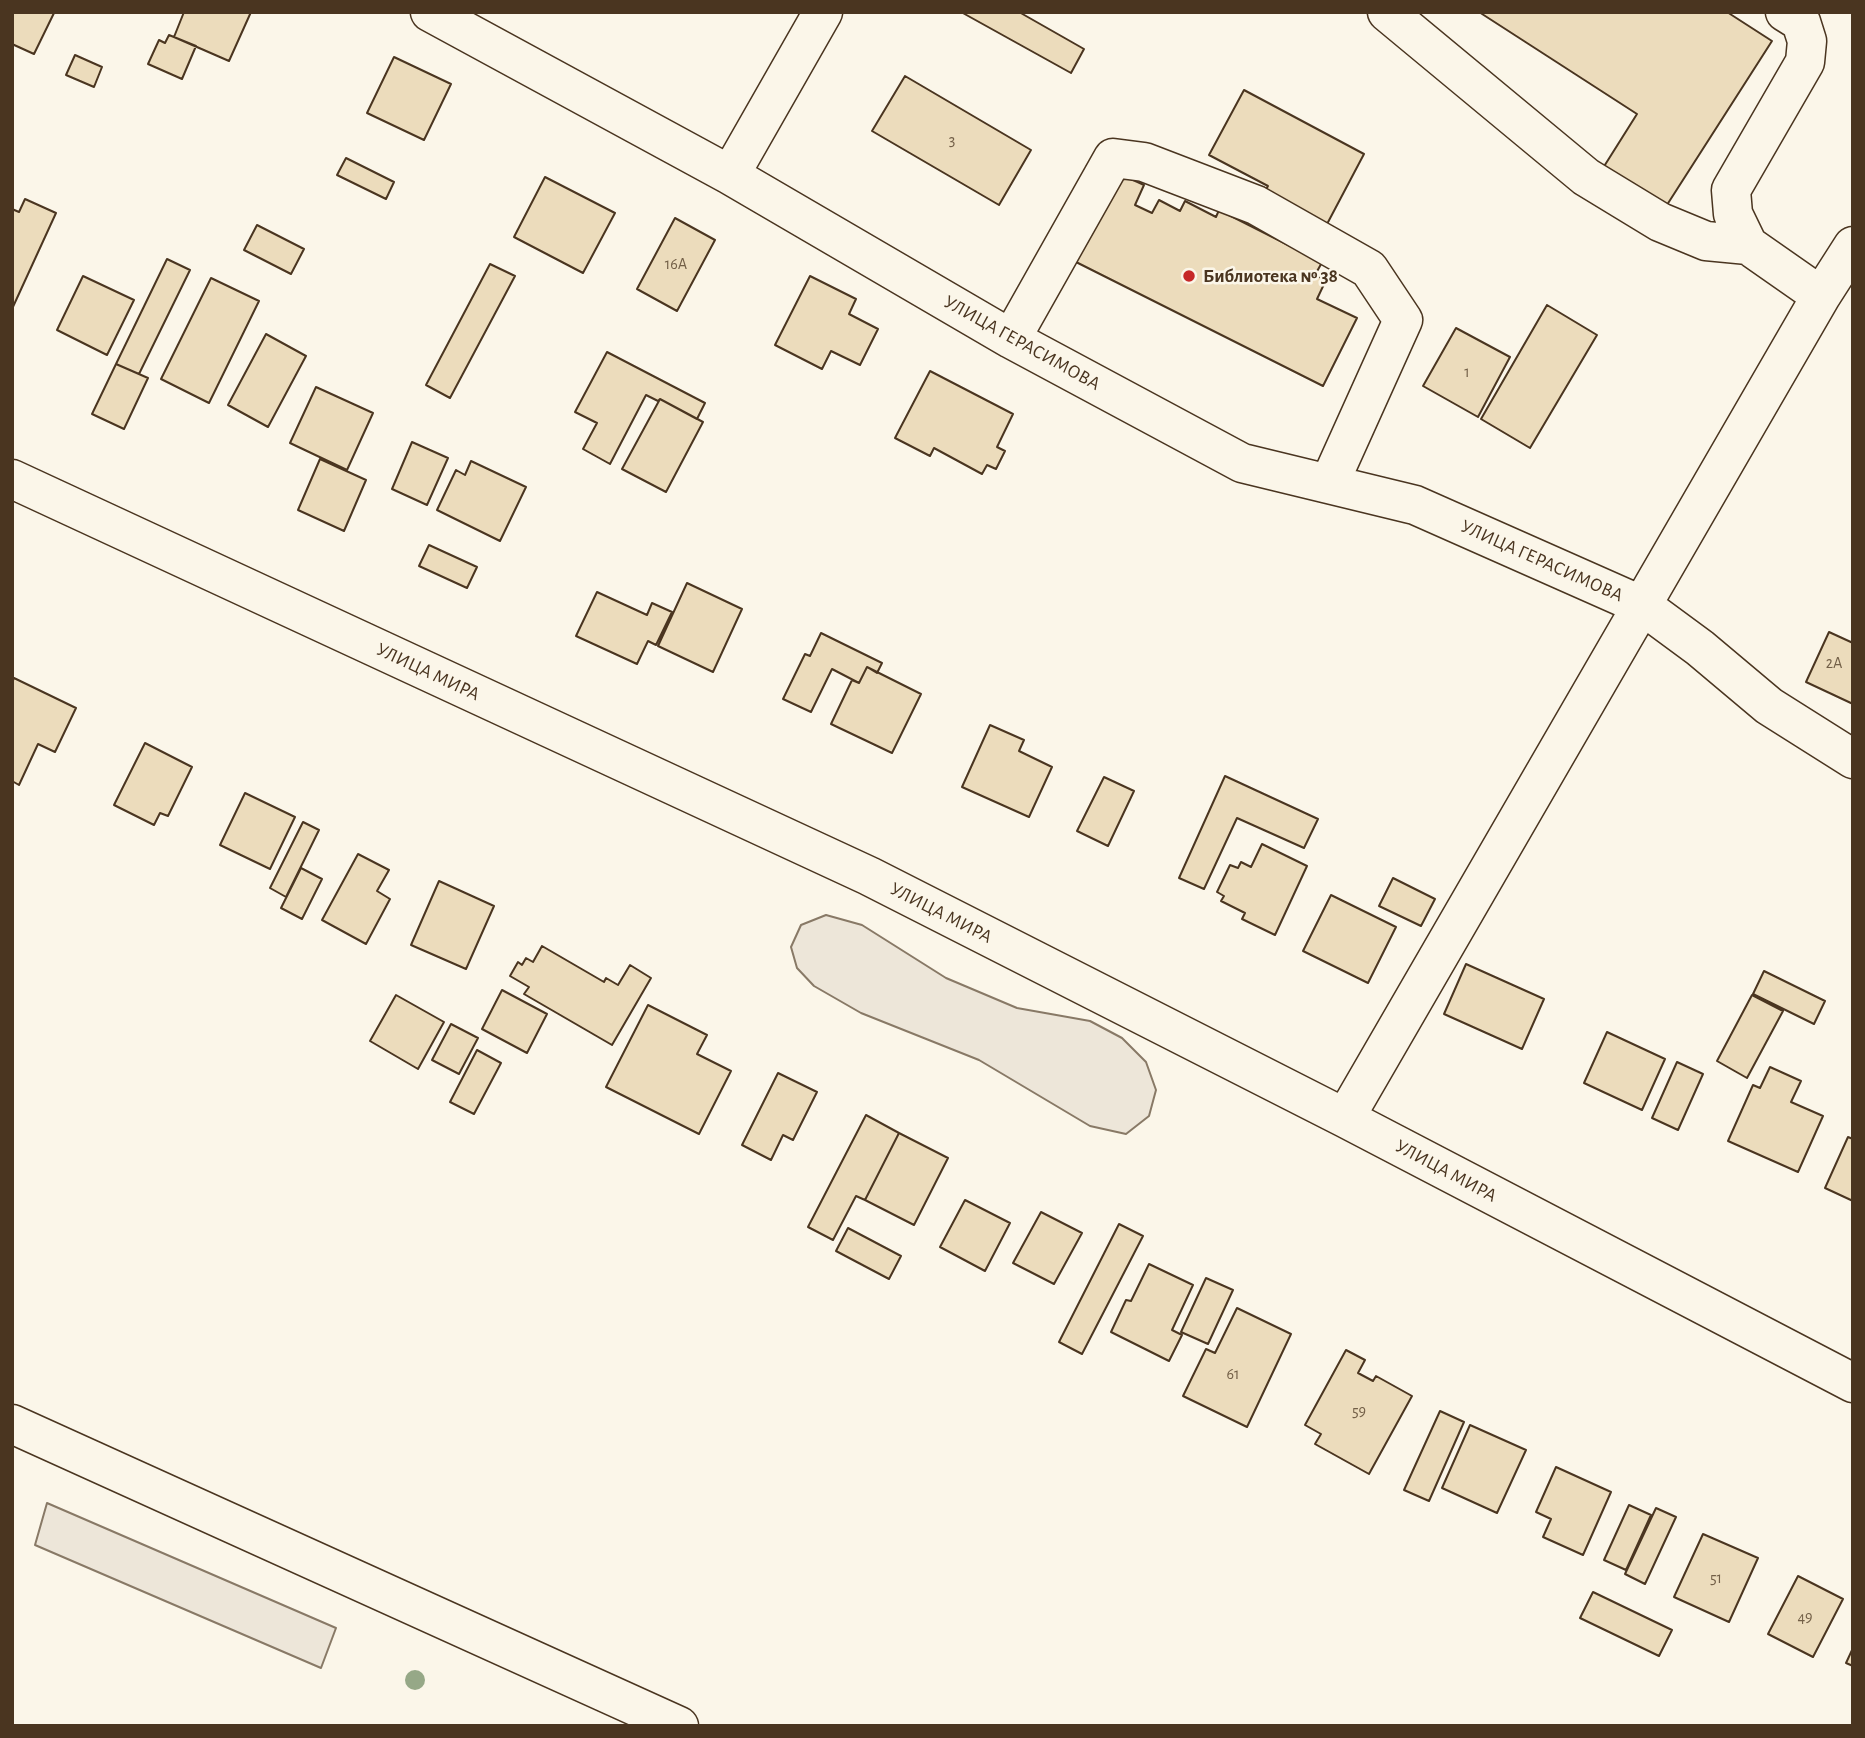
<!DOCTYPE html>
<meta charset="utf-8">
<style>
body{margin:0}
#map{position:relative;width:1865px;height:1738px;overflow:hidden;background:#fbf6e9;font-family:"Alegreya Sans",sans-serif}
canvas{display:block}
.frame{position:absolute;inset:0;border:14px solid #4a3520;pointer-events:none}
</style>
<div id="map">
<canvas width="1865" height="1738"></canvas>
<div class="frame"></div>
</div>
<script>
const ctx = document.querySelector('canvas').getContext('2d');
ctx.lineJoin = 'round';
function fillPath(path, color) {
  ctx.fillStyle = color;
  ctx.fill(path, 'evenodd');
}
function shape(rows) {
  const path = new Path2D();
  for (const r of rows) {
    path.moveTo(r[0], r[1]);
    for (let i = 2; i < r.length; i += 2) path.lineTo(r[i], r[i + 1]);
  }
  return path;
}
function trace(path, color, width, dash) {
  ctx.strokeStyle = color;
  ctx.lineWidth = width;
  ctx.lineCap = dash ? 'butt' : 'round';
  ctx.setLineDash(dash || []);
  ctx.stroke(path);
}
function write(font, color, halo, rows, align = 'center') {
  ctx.font = font + ' "Alegreya Sans",sans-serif';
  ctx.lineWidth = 5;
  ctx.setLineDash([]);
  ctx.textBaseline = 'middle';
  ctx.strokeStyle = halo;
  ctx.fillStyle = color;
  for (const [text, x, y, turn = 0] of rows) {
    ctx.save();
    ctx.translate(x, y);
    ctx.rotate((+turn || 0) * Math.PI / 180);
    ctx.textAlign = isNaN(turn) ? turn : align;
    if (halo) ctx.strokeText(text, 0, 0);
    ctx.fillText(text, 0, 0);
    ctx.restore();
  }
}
const green = shape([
 [826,915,862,925,946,978,1017,1008,1090,1021,1122,1038,1146,1062,1156,1090,1149,1116,1126,1134,1090,1126,979,1060,861,1013,814,986,797,968,791,947,801,925,826,915],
 [47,1503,336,1628,321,1668,35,1545,47,1503]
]);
fillPath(green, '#ede6d9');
trace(green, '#887966', 2);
const building = shape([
 [12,12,54,13,34,54,12,44,12,12],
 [184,12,251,12,229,61,174,37,184,12],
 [961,12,1019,12,1084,49,1071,73,961,12],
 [1479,12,1727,12,1772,41,1665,208,1603,168,1637,114,1479,12],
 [169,35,196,46,182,79,148,64,159,40,165,43,169,35],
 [75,55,102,67,94,87,66,75,75,55],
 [394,57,451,84,424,140,367,113,394,57],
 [905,76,1031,150,999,205,872,131,905,76],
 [1244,90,1364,154,1326,226,1264,193,1268,186,1209,155,1244,90],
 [346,158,394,182,386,199,337,175,346,158],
 [1118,173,1144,185,1135,205,1152,213,1159,200,1180,211,1185,201,1216,217,1219,210,1308,255,1325,257,1315,275,1326,280,1317,299,1357,318,1323,386,1074,261,1118,173],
 [545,177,615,213,583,273,514,237,545,177],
 [25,199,56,213,12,309,12,209,19,212,25,199],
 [675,218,715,240,677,311,637,289,675,218],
 [257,225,304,249,291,274,244,250,257,225],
 [167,259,190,270,139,374,116,364,167,259],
 [490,264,515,276,450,398,426,385,490,264],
 [83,276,134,300,107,355,57,330,83,276],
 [810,276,856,299,849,314,878,329,860,365,831,351,822,369,775,345,810,276],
 [211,278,259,301,209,403,161,379,211,278],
 [1547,305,1597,335,1530,448,1481,419,1547,305],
 [1456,328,1510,357,1478,417,1423,386,1456,328],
 [266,334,306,356,268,427,228,405,266,334],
 [607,352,705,403,697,419,660,399,658,401,646,395,610,464,583,449,597,423,575,412,607,352],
 [116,364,148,378,124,429,92,414,116,364],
 [930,371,1013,414,997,447,1005,451,996,469,987,465,982,474,934,448,930,456,895,438,930,371],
 [316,387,373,413,347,470,290,443,316,387],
 [660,399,703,422,666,492,622,469,660,399],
 [412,442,448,458,427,505,392,489,412,442],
 [320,459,366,480,344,531,298,510,320,459],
 [471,461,526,487,500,541,437,510,456,470,465,475,471,461],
 [429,545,477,567,467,588,419,566,429,545],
 [687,583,742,609,713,672,658,646,687,583],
 [597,592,647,615,652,603,672,612,656,645,648,641,637,664,576,636,597,592],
 [1829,632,1853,643,1853,704,1806,682,1829,632],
 [821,633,882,663,877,673,867,667,859,683,832,669,811,712,783,699,805,654,810,656,821,633],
 [867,667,921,694,892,753,831,724,852,680,859,683,867,667],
 [14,678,76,708,55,752,38,744,19,785,12,781,12,683,14,678],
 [990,725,1024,740,1019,751,1052,767,1029,817,962,787,990,725],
 [145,743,192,767,168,816,160,813,154,825,114,805,145,743],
 [1225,776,1318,819,1304,848,1237,818,1204,889,1179,878,1225,776],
 [1104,777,1134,791,1108,846,1077,831,1104,777],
 [245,793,295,817,270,869,220,845,245,793],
 [303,822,319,830,286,897,270,888,303,822],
 [1262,844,1307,866,1275,935,1242,919,1245,913,1221,901,1224,896,1217,892,1230,865,1238,868,1241,862,1251,867,1262,844],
 [358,854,389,870,377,891,390,899,366,944,322,920,358,854],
 [301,868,322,879,302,919,281,908,301,868],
 [1393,878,1435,899,1421,926,1379,906,1393,878],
 [439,881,494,906,466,969,411,945,439,881],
 [1331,895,1396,927,1368,983,1303,951,1331,895],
 [542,946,604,982,606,978,618,985,630,965,651,978,612,1045,524,994,529,987,510,976,518,962,522,965,526,958,533,962,542,946],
 [1466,964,1544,999,1522,1049,1444,1014,1466,964],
 [1764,971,1825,1001,1814,1024,1753,994,1764,971],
 [502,990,547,1014,527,1053,482,1029,502,990],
 [396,995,444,1022,418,1069,370,1041,396,995],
 [1752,995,1783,1011,1747,1078,1717,1061,1752,995],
 [648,1005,707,1035,697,1054,731,1071,699,1134,606,1087,648,1005],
 [451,1024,478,1038,459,1074,432,1060,451,1024],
 [1607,1032,1665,1059,1642,1110,1584,1083,1607,1032],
 [477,1050,501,1063,474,1114,450,1102,477,1050],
 [1677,1062,1703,1074,1678,1130,1652,1118,1677,1062],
 [1770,1067,1801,1081,1791,1102,1823,1116,1798,1172,1728,1141,1753,1085,1760,1088,1770,1067],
 [778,1073,817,1092,793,1140,783,1135,771,1160,742,1145,778,1073],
 [866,1115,899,1133,865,1200,856,1196,833,1240,808,1227,866,1115],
 [899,1133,948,1158,914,1225,865,1200,899,1133],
 [1848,1137,1853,1139,1853,1201,1825,1188,1848,1137],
 [965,1200,1010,1223,985,1271,940,1247,965,1200],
 [1041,1212,1082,1233,1054,1284,1013,1263,1041,1212],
 [1119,1224,1143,1236,1082,1354,1059,1342,1119,1224],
 [848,1228,901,1256,889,1279,836,1251,848,1228],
 [1149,1264,1193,1285,1172,1330,1182,1335,1169,1361,1111,1332,1126,1300,1131,1301,1149,1264],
 [1206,1278,1233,1290,1208,1344,1181,1332,1206,1278],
 [1237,1308,1291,1334,1247,1427,1183,1396,1206,1349,1215,1353,1237,1308],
 [1346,1350,1365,1360,1358,1373,1373,1381,1376,1376,1412,1396,1369,1474,1315,1444,1321,1434,1305,1425,1346,1350],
 [1440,1411,1464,1422,1429,1501,1404,1490,1440,1411],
 [1470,1425,1526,1450,1497,1513,1442,1488,1470,1425],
 [1556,1467,1611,1492,1583,1555,1543,1537,1551,1519,1536,1512,1556,1467],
 [1629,1505,1651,1515,1626,1570,1604,1560,1629,1505],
 [1656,1508,1676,1517,1645,1584,1625,1574,1656,1508],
 [1703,1534,1758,1558,1729,1622,1674,1597,1703,1534],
 [1798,1576,1843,1599,1813,1657,1768,1634,1798,1576],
 [1593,1592,1672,1630,1659,1656,1580,1618,1593,1592],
 [1853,1648,1853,1666,1846,1663,1853,1648]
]);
fillPath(building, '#ecdcbc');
trace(building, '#4a3520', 2);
const minor = shape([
 [430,12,730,175,1011,339,1242,463,1415,505,1643,606,1700,648,1769,706,1853,759],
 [1387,12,1586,177,1660,222,1706,241,1748,245],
 [1785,12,1801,22,1807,41,1805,62,1731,190,1733,214,1748,245,1821,296],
 [730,175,823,12],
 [1011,339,1113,158,1144,162,1256,205,1369,269,1403,320,1329,484],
 [12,479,869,876,1345,1118,1853,1383],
 [1345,1118,1821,296,1853,246]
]);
const highway = shape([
 [12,1424,679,1726]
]);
trace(minor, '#4a3520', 41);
trace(highway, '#4a3520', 41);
trace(minor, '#fbf6e9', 38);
trace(highway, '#fbf6e9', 38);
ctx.fillStyle = '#96a887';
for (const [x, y] of [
 [415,1680]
]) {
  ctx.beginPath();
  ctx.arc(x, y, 10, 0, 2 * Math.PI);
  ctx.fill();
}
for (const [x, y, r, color] of [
 [1189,276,7,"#c62828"]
]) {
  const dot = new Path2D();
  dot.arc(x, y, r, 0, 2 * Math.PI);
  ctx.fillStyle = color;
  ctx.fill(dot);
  trace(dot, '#fbf6e9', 2.5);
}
write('16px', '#725f47', null, [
 ["3",952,140],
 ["16А",676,264],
 ["1",1467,372],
 ["2А",1834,663],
 ["61",1233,1374],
 ["59",1359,1411],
 ["51",1716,1578],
 ["49",1805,1617]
]);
write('bold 19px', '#4a3520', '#fbf6e9', [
 ["Библиотека № 38",1203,276]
], 'left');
write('19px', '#4a3520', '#fbf6e9', [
 ["УЛИЦА ГЕРАСИМОВА",1022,343,29],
 ["УЛИЦА ГЕРАСИМОВА",1542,561,24],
 ["УЛИЦА МИРА",428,672,25],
 ["УЛИЦА МИРА",941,913,27],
 ["УЛИЦА МИРА",1446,1171,28]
]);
</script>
